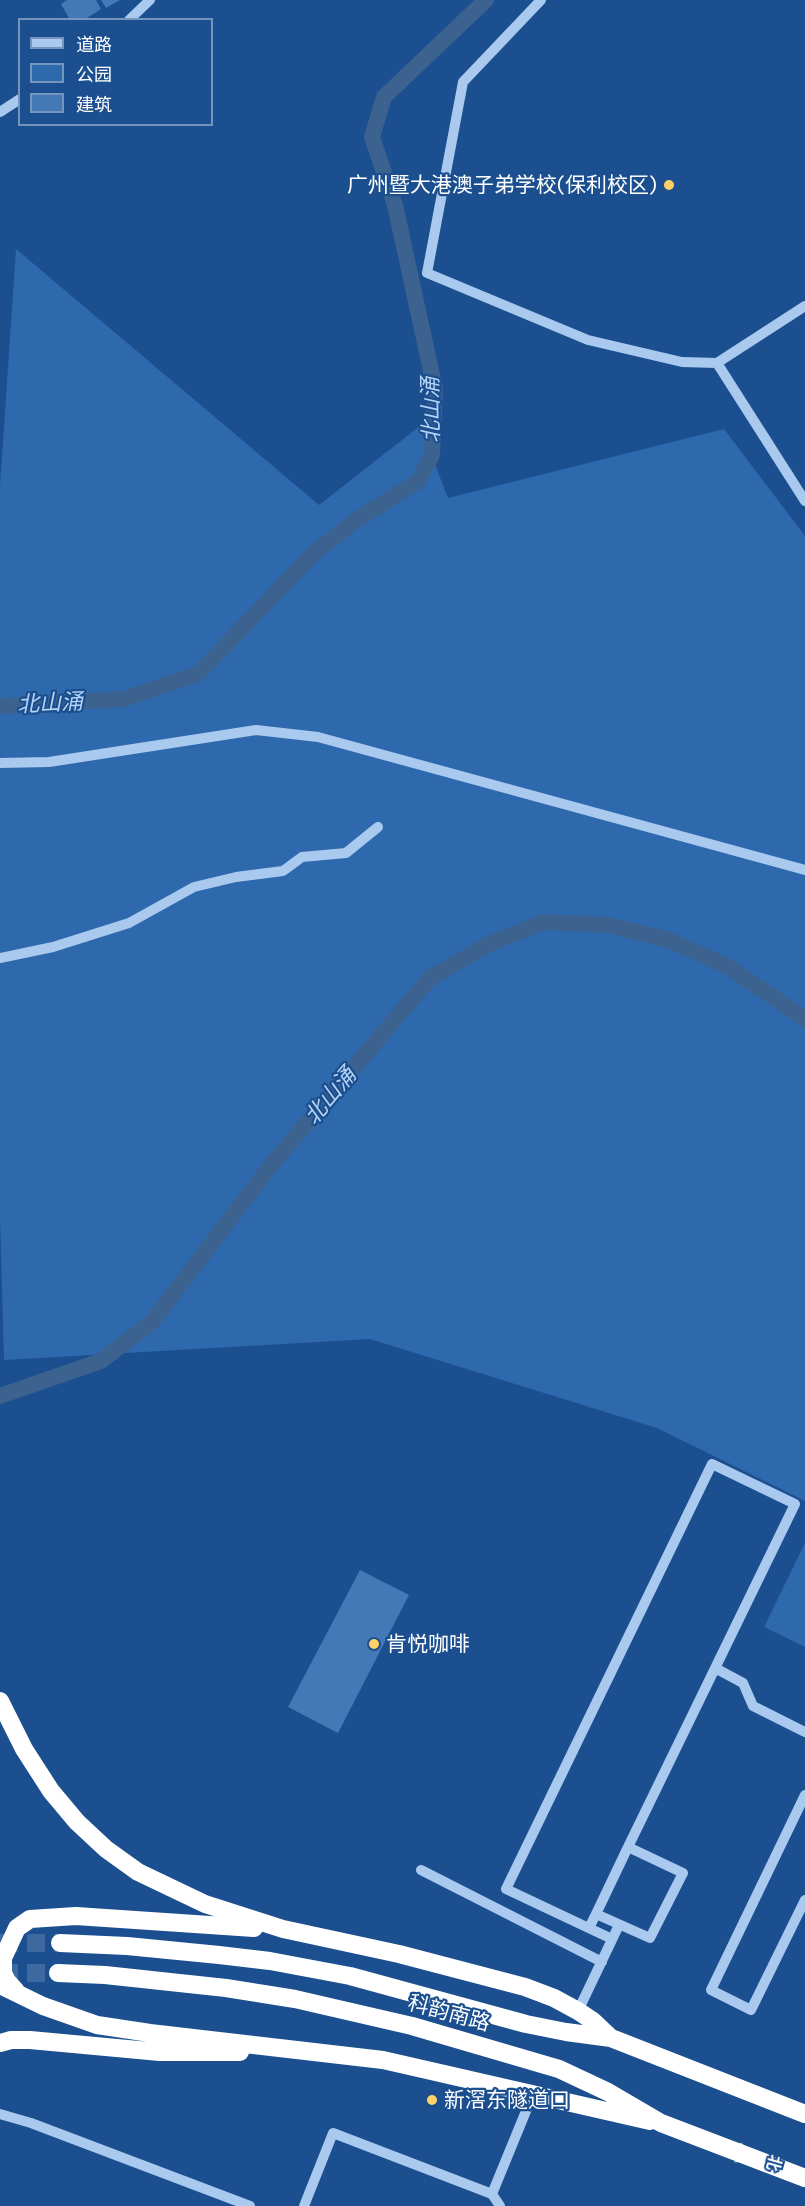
<!DOCTYPE html>
<meta charset="utf-8">
<style>
body{margin:0}
#map{position:relative;width:805px;height:2206px;overflow:hidden;background:#1b4f8f;font-family:Commissioner,"Noto Sans SC",sans-serif}
canvas{display:block}
.legend{position:absolute;left:18px;top:18px;width:195px;height:108px;box-sizing:border-box;background:#1b4f8f;border:2px solid #7695bc;margin:0;padding:8px 10px;list-style:none;font-size:18px;color:#fff}
.legend li{display:flex;align-items:center;gap:12px;height:30px}
.legend b{width:30px;border:2px solid #7695bc}
.north{position:absolute;left:727px;top:2128px;width:60px;height:60px;-webkit-text-stroke:4px #1b4f8f;paint-order:stroke;rotate:106deg;font-size:16px;font-weight:700;line-height:24px;text-align:center;color:#fff}
.north::after{content:'';display:block;margin:auto;width:21px;height:27px;background:#fff;clip-path:polygon(50% 0,100% 100%,50% 72%,0 100%)}
</style>
<div id="map">
<canvas width="805" height="2206"></canvas>
<ul class="legend">
<li><b style="height:8px;background:#a9c9ee"></b>道路</li>
<li><b style="height:16px;background:#2e69ad"></b>公园</li>
<li><b style="height:16px;background:#4478b7"></b>建筑</li>
</ul>
<div class="north">北</div>
</div>
<script>
const ctx = document.querySelector('canvas').getContext('2d');
ctx.lineJoin = 'round';
function fillPath(path, color) {
  ctx.fillStyle = color;
  ctx.fill(path, 'evenodd');
}
function shape(rows) {
  const path = new Path2D();
  for (const r of rows) {
    path.moveTo(r[0], r[1]);
    for (let i = 2; i < r.length; i += 2) path.lineTo(r[i], r[i + 1]);
  }
  return path;
}
function trace(path, color, width, dash) {
  ctx.strokeStyle = color;
  ctx.lineWidth = width;
  ctx.lineCap = dash ? 'butt' : 'round';
  ctx.setLineDash(dash || []);
  ctx.stroke(path);
}
function write(font, color, halo, rows, align = 'center') {
  ctx.font = font + ' Commissioner,"Noto Sans SC",sans-serif';
  ctx.lineWidth = 4.5;
  ctx.setLineDash([]);
  ctx.textBaseline = 'middle';
  ctx.strokeStyle = halo;
  ctx.fillStyle = color;
  for (const [text, x, y, turn = 0] of rows) {
    ctx.save();
    ctx.translate(x, y);
    ctx.rotate((+turn || 0) * Math.PI / 180);
    ctx.textAlign = isNaN(turn) ? turn : align;
    if (halo) ctx.strokeText(text, 0, 0);
    ctx.fillText(text, 0, 0);
    ctx.restore();
  }
}
fillPath(shape([
 [16,249,319,505,420,426,448,498,724,429,805,536,805,1501,657,1428,370,1339,4,1360,0,1217,0,486],
 [805,1543,805,1647,764,1627]
]), '#2e69ad');
trace(shape([
 [0,706,124,699,198,674,314,553,355,521,418,481,432,455,435,389,395,205,372,137,384,97,486,0],
 [0,1396,101,1361,152,1322,271,1165,430,978,489,944,544,922,608,925,669,940,727,966,805,1019]
]), '#3c6290', 16);
fillPath(shape([
 [67,0,96,0,101,9,84,20,70,20,61,4],
 [101,0,120,0,106,8],
 [360,1570,409,1595,338,1733,288,1707]
]), '#4478b7');
trace(shape([
 [0,1943,60,1943],
 [0,1973,58,1973]
]), '#3d69a0', 18, [18, 9]);
trace(shape([
 [541,0,463,82,427,273,588,340,682,362,717,363,805,306],
 [129,20,150,0],
 [0,112,20,99],
 [717,363,805,501],
 [0,763,49,762,256,730,318,737,805,870],
 [0,958,53,947,129,923,194,887,236,877,283,871,302,857,346,853,378,827],
 [715,1668,743,1683,753,1706,805,1732],
 [805,1795,711,1990,751,2010,805,1900],
 [421,1870,602,1962],
 [589,1928,596,1914,628,1847,683,1873,650,1938,596,1914],
 [612,1939,506,1889,712,1464,795,1504,628,1847],
 [578,2011,619,1925],
 [0,2114,31,2123,250,2206],
 [492,2194,500,2206],
 [304,2206,333,2133,492,2194,533,2094]
]), '#a9c9ee', 10);
trace(shape([
 [0,1701,24,1749,51,1791,77,1822,106,1849,138,1872,205,1904,283,1929,399,1954,525,1987,554,1998,578,2011,593,2021,611,2038],
 [60,1943,127,1946,219,1955,270,1961,350,1976,526,2024,566,2032,611,2038,805,2114],
 [58,1973,105,1975,226,1988,295,1999,412,2026,559,2069,608,2092,661,2123,805,2178],
 [0,1985,43,2006,97,2025,150,2033,383,2060,650,2121],
 [16,1991,7,1981,3,1973,3,1958,17,1928,30,1919,76,1916,254,1928],
 [0,2043,11,2040,30,2040,160,2052,240,2052]
]), '#fff', 18);
for (const [x, y, r, color] of [
 [669,185,6,"#ffd166"],
 [374,1644,6,"#ffd166"],
 [432,2100,6,"#ffd166"]
]) {
  const dot = new Path2D();
  dot.arc(x, y, r, 0, 2 * Math.PI);
  ctx.fillStyle = color;
  ctx.fill(dot);
  trace(dot, '#1b4f8f', 2);
}
write('21px', '#fff', '#1b4f8f', [
 ["广州暨大港澳子弟学校(保利校区)",657,185,"right"],
 ["肯悦咖啡",386,1644],
 ["新滘东隧道口",444,2100]
], 'left');
write('21px', '#fff', '#1b4f8f', [
 ["科韵南路",449,2013,15]
]);
write('italic 22px', '#b5d3f5', '#1b4f8f', [
 ["北山涌",431,410,-91],
 ["北山涌",50,703,-3],
 ["北山涌",330,1096,-50]
]);
</script>
